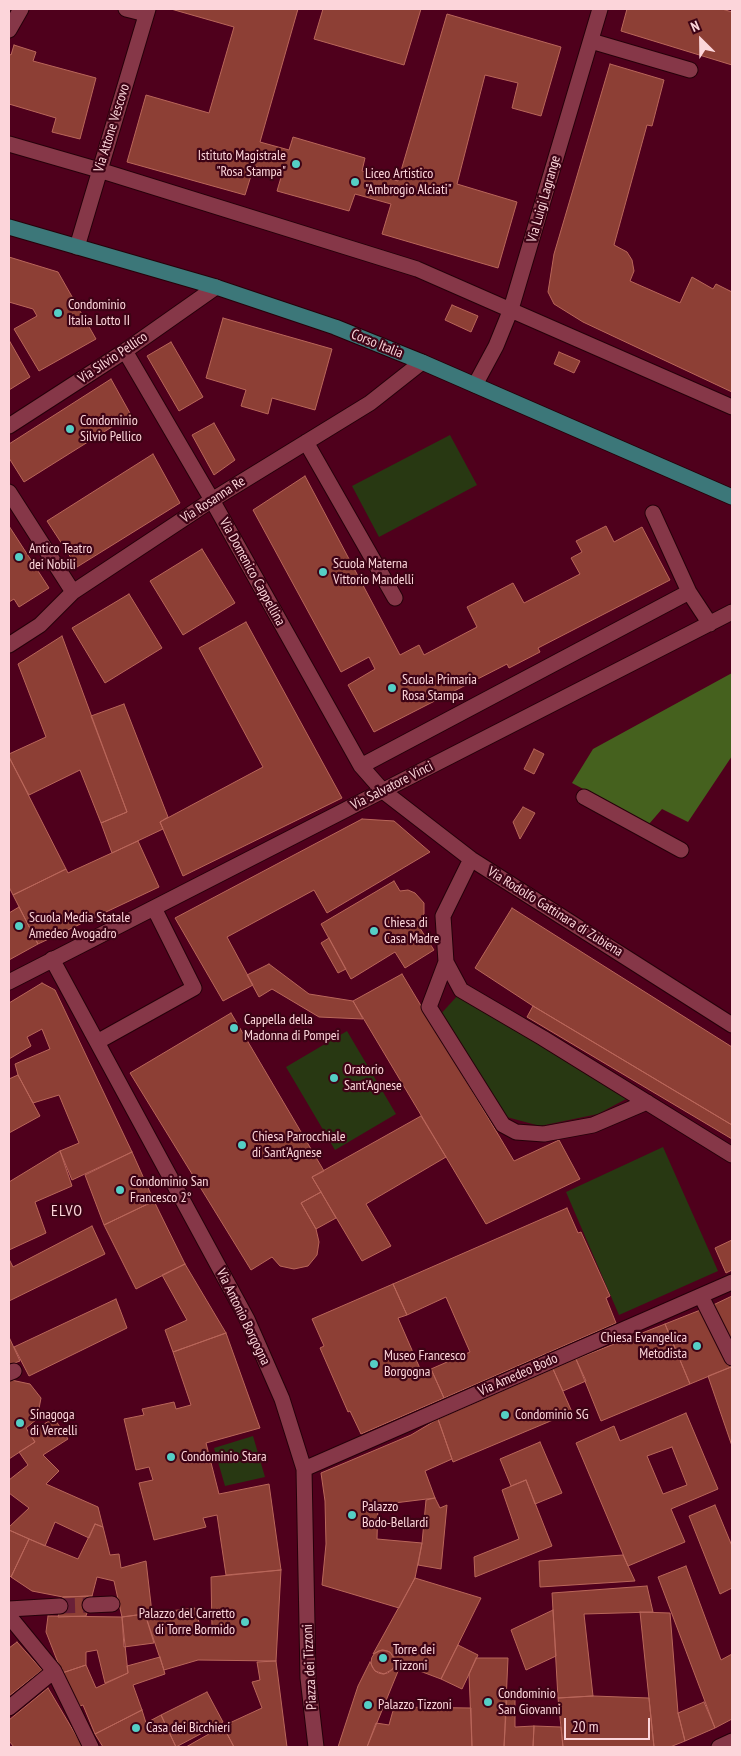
<!DOCTYPE html>
<meta charset="utf-8">
<style>
body{margin:0}
#map{position:relative;width:741px;height:1756px;overflow:hidden;background:#4f001c;font-family:"PT Sans Narrow",sans-serif}
canvas{display:block}
.frame{position:absolute;inset:0;border:10px solid #fcd5da;pointer-events:none}
.north{position:absolute;left:676px;top:15px;width:50px;height:50px;-webkit-text-stroke:4px #3d0315;paint-order:stroke;rotate:337deg;font-size:14px;font-weight:700;line-height:20px;text-align:center;color:#fcd5da}
.north::after{content:'';display:block;margin:auto;width:18px;height:22px;background:#fcd5da;clip-path:polygon(50% 0,100% 100%,50% 72%,0 100%)}
.scale{position:absolute;left:564px;top:1718px;width:86px;height:22px;box-sizing:border-box;border:2px solid #fcd5da;border-top:0;padding-left:6px;font-size:15px;line-height:18px;white-space:nowrap;color:#fcd5da;-webkit-text-stroke:4px #3d0315;paint-order:stroke}
</style>
<div id="map">
<canvas width="741" height="1756"></canvas>
<div class="frame"></div>
<div class="north">N</div>
<div class="scale">20 m</div>
</div>
<script>
const ctx = document.querySelector('canvas').getContext('2d');
ctx.lineJoin = 'round';
function fillPath(path, color) {
  ctx.fillStyle = color;
  ctx.fill(path, 'evenodd');
}
function shape(rows) {
  const path = new Path2D();
  for (const r of rows) {
    if (r.length === 3) {
      path.moveTo(r[0] + r[2], r[1]);
      path.arc(r[0], r[1], r[2], 0, 2 * Math.PI);
      continue;
    }
    path.moveTo(r[0], r[1]);
    for (let i = 2; i < r.length; i += 2) path.lineTo(r[i], r[i + 1]);
  }
  return path;
}
function trace(path, color, width, dash) {
  ctx.strokeStyle = color;
  ctx.lineWidth = width;
  ctx.lineCap = dash ? 'butt' : 'round';
  ctx.setLineDash(dash || []);
  ctx.stroke(path);
}
function write(font, color, halo, rows, align = 'center') {
  ctx.font = font + ' "PT Sans Narrow",sans-serif';
  ctx.lineWidth = 4.5;
  ctx.setLineDash([]);
  ctx.textBaseline = 'middle';
  ctx.strokeStyle = halo;
  ctx.fillStyle = color;
  for (const [text, x, y, turn = 0] of rows) {
    ctx.save();
    ctx.translate(x, y);
    ctx.rotate((+turn || 0) * Math.PI / 180);
    ctx.textAlign = isNaN(turn) ? turn : align;
    if (halo) ctx.strokeText(text, 0, 0);
    ctx.fillText(text, 0, 0);
    ctx.restore();
  }
}
fillPath(shape([
 [450,435,477,485,379,537,352,486],
 [458,995,626,1099,598,1114,540,1126,503,1116,439,1016],
 [347,1031,396,1114,335,1150,286,1067],
 [663,1147,718,1271,619,1315,566,1192],
 [253,1436,265,1477,225,1486,214,1448]
]), '#283812');
fillPath(shape([
 [732,673,732,756,688,822,662,809,649,824,572,783,593,749]
]), '#45611e');
const building = shape([
 [171,9,298,9,260,142,289,150,293,137,365,158,362,171,398,181,447,14,561,47,541,116,512,108,518,83,485,75,457,184,517,202,498,268,382,234,391,204,355,194,349,211,277,191,282,174,254,166,245,195,127,162,146,95,209,113,234,27,171,9],
 [323,9,421,9,404,65,314,39,323,9],
 [627,9,722,9,732,12,732,65,621,31,627,9],
 [14,45,36,52,33,61,96,78,80,139,52,132,56,118,9,104,9,54,11,55,14,45],
 [610,64,664,80,652,126,647,125,614,245,627,252,632,260,634,271,630,281,680,303,692,277,713,289,716,284,732,292,732,392,583,322,554,304,548,292,554,254,610,64],
 [9,257,58,272,96,339,39,371,14,329,37,316,33,309,9,302,9,257],
 [452,305,478,316,471,332,445,320,452,305],
 [223,318,332,349,315,410,272,398,268,414,241,406,246,390,206,378,223,318],
 [9,340,30,377,9,390,9,340],
 [171,342,203,397,179,411,147,356,171,342],
 [559,352,580,361,574,373,554,364,559,352],
 [111,379,131,415,24,482,9,458,9,444,111,379],
 [214,423,235,460,214,475,192,435,214,423],
 [153,454,180,503,77,567,47,521,153,454],
 [305,476,400,655,419,645,424,655,477,627,467,607,513,583,524,603,580,574,571,558,582,552,576,541,606,526,614,542,642,527,670,580,538,648,540,652,509,668,507,664,374,732,348,685,375,669,369,657,341,672,253,510,305,476],
 [9,526,49,588,19,607,14,599,9,602,9,526],
 [202,549,235,603,183,635,150,581,202,549],
 [129,594,162,648,105,683,72,628,129,594],
 [246,622,342,798,183,876,160,822,263,767,199,648,246,622],
 [62,636,127,812,101,823,80,770,29,795,9,757,9,754,46,737,18,664,62,636],
 [124,704,168,817,160,822,163,829,112,853,101,823,127,812,91,716,124,704],
 [534,749,544,754,534,774,524,769,534,749],
 [9,757,66,869,13,895,9,887,9,757],
 [523,807,535,813,520,839,513,822,523,807],
 [362,819,394,821,430,852,327,913,314,890,227,937,253,985,223,1001,175,918,362,819],
 [138,841,159,887,38,944,13,895,66,869,68,873,138,841],
 [394,881,400,891,408,890,415,893,424,903,424,914,416,922,434,950,405,968,395,952,351,979,321,924,394,881],
 [19,907,38,944,9,960,9,913,19,907],
 [512,908,732,1047,732,1125,533,1006,475,968,512,908],
 [329,938,346,969,338,973,321,943,329,938],
 [269,964,309,994,353,1001,363,1019,319,1017,272,989,259,997,247,975,269,964],
 [402,974,514,1161,559,1140,580,1179,486,1224,353,1001,402,974],
 [42,983,55,990,132,1152,72,1180,60,1151,79,1143,59,1095,33,1103,18,1075,15,1064,50,1049,42,1029,27,1037,31,1046,9,1059,9,1003,42,983],
 [533,1006,732,1125,732,1139,527,1017,533,1006],
 [231,1013,324,1171,312,1177,321,1192,301,1203,316,1229,319,1242,317,1255,308,1266,294,1269,280,1266,272,1257,251,1270,130,1073,231,1013],
 [18,1075,40,1116,9,1133,9,1079,18,1075],
 [421,1116,446,1157,366,1204,391,1246,362,1261,312,1177,421,1116],
 [60,1151,72,1186,35,1202,46,1233,9,1250,9,1182,60,1151],
 [132,1152,154,1201,104,1225,85,1175,132,1152],
 [321,1192,336,1218,316,1229,301,1203,321,1192],
 [154,1201,185,1264,136,1289,104,1225,154,1201],
 [567,1208,578,1233,581,1232,610,1296,606,1298,616,1323,444,1398,431,1369,470,1352,446,1297,407,1315,393,1284,567,1208],
 [92,1226,105,1254,9,1301,9,1259,13,1267,92,1226],
 [732,1240,732,1270,726,1273,715,1248,732,1240],
 [185,1264,226,1333,173,1352,165,1330,187,1320,162,1275,185,1264],
 [393,1284,407,1315,398,1318,422,1373,431,1369,444,1398,361,1434,350,1411,348,1412,320,1348,324,1346,312,1319,393,1284],
 [732,1296,732,1346,711,1306,732,1296],
 [116,1299,127,1328,29,1376,14,1347,116,1299],
 [703,1309,731,1367,690,1384,665,1324,703,1309],
 [665,1324,690,1384,601,1421,576,1359,665,1324],
 [226,1333,260,1428,206,1443,219,1494,269,1484,281,1570,226,1575,217,1515,203,1518,206,1527,154,1540,139,1483,153,1480,149,1467,136,1470,124,1419,144,1415,142,1409,174,1402,176,1409,191,1405,173,1352,226,1333],
 [9,1337,20,1361,9,1365,9,1337],
 [576,1359,586,1381,563,1391,553,1369,576,1359],
 [731,1367,732,1371,732,1446,708,1376,731,1367],
 [553,1369,572,1412,453,1462,438,1419,553,1369],
 [11,1380,30,1384,41,1398,37,1419,26,1428,35,1442,9,1459,9,1382,11,1380],
 [686,1413,718,1489,671,1509,685,1542,628,1566,576,1443,614,1426,620,1441,686,1413],
 [672,1447,687,1485,663,1494,647,1456,672,1447],
 [54,1418,68,1439,43,1455,59,1471,46,1484,98,1507,103,1527,95,1524,89,1538,55,1522,45,1546,9,1530,9,1527,29,1508,9,1493,9,1480,28,1465,19,1452,35,1442,29,1433,54,1418],
 [438,1419,452,1459,425,1471,435,1498,378,1505,377,1539,422,1543,415,1578,399,1608,322,1585,326,1544,325,1501,321,1473,411,1435,438,1419],
 [540,1442,562,1493,535,1504,526,1480,511,1486,500,1459,540,1442],
 [526,1480,552,1546,475,1577,474,1557,519,1539,502,1490,526,1480],
 [435,1498,440,1508,447,1505,441,1569,418,1565,422,1543,426,1500,435,1498],
 [715,1505,732,1546,732,1588,720,1594,689,1516,715,1505],
 [95,1524,103,1527,110,1555,119,1554,121,1568,146,1561,152,1613,122,1617,114,1581,97,1577,92,1596,63,1597,32,1591,11,1577,29,1539,78,1559,95,1524],
 [9,1530,29,1539,11,1577,9,1575,9,1530],
 [623,1555,635,1581,540,1587,539,1561,623,1555],
 [686,1566,721,1660,732,1654,732,1719,715,1728,658,1577,686,1566],
 [281,1570,276,1661,198,1660,164,1670,145,1614,195,1608,202,1633,212,1629,211,1577,281,1570],
 [415,1578,481,1598,441,1679,396,1662,390,1652,382,1650,373,1654,415,1578],
 [647,1586,653,1612,584,1614,593,1696,558,1698,552,1593,647,1586],
 [92,1596,86,1616,58,1617,63,1597,92,1596],
 [553,1610,556,1656,526,1670,511,1630,553,1610],
 [640,1612,670,1613,678,1713,685,1741,670,1747,654,1747,640,1612],
 [145,1614,154,1643,124,1647,122,1617,145,1614],
 [48,1616,122,1617,128,1673,105,1683,97,1650,86,1652,86,1665,62,1673,46,1632,48,1616],
 [17,1642,42,1670,9,1696,9,1648,17,1642],
 [458,1645,478,1655,462,1689,441,1679,458,1645],
 [383,1662,12],
 [160,1657,165,1674,133,1685,142,1710,95,1734,83,1705,80,1706,62,1673,86,1665,96,1688,128,1673,127,1666,160,1657],
 [476,1658,508,1658,504,1747,472,1747,469,1674,476,1658],
 [276,1661,287,1747,234,1747,223,1726,262,1708,252,1682,260,1680,257,1662,276,1661],
 [370,1662,375,1671,384,1674,393,1669,396,1662,401,1664,367,1747,338,1747,358,1686,370,1662],
 [48,1688,83,1747,14,1747,9,1741,9,1720,48,1688],
 [207,1692,223,1722,176,1747,161,1715,207,1692],
 [515,1693,515,1727,534,1726,533,1747,504,1747,507,1696,515,1693],
 [593,1696,649,1698,654,1747,563,1747,558,1698,593,1696],
 [704,1702,715,1728,685,1741,678,1713,704,1702],
 [394,1707,471,1708,472,1747,367,1747,376,1723,389,1725,394,1707],
 [142,1710,146,1723,161,1715,176,1747,103,1747,95,1734,142,1710],
 [223,1726,234,1747,186,1747,223,1726],
 [534,1726,561,1727,563,1747,533,1747,534,1726]
]);
fillPath(building, '#8d3f35');
trace(building, '#b9665a', 1);
trace(shape([
 [60,1606,90,1605]
]), '#692038', 15, [15, 8]);
const minor = shape([
 [126,9,146,14],
 [9,30,21,9],
 [591,41,690,70],
 [9,144,99,170,417,269,732,407],
 [77,247,148,9],
 [125,351,212,500,361,766,383,791,471,859,732,1025],
 [475,385,496,346,511,309,600,9],
 [9,426,125,351,216,287],
 [306,442,395,598],
 [9,492,73,592],
 [689,592,710,624],
 [9,645,40,625,73,592,212,500,370,403,422,362],
 [361,766,689,592,653,513],
 [584,797,681,850],
 [471,859,443,916,446,962,461,990,543,1038,732,1155],
 [52,959,247,1319,282,1399,304,1469,308,1678,316,1747],
 [446,962,429,1007,503,1125,516,1132,544,1134,593,1125,647,1102],
 [9,982,732,612],
 [97,1042,194,988,154,908],
 [701,1296,732,1358],
 [9,1373,14,1371],
 [304,1469,732,1282],
 [90,1605,112,1604],
 [9,1609,60,1606],
 [9,1616,54,1671,91,1747],
 [9,1708,54,1671],
 [719,1747,732,1741]
]);
const major = shape([
 [9,227,216,287,335,327,422,362,732,497]
]);
trace(minor, '#26010a', 17);
trace(major, '#26010a', 17);
trace(minor, '#863748', 15);
trace(major, '#3c7779', 15);
for (const [x, y, r, color] of [
 [296,164,5,"#55cec5"],
 [355,182,5,"#55cec5"],
 [58,313,5,"#55cec5"],
 [70,429,5,"#55cec5"],
 [19,557,5,"#55cec5"],
 [323,572,5,"#55cec5"],
 [392,688,5,"#55cec5"],
 [19,926,5,"#55cec5"],
 [374,931,5,"#55cec5"],
 [234,1028,5,"#55cec5"],
 [334,1078,5,"#55cec5"],
 [242,1145,5,"#55cec5"],
 [120,1190,5,"#55cec5"],
 [697,1346,5,"#55cec5"],
 [374,1364,5,"#55cec5"],
 [505,1415,5,"#55cec5"],
 [20,1423,5,"#55cec5"],
 [171,1457,5,"#55cec5"],
 [352,1515,5,"#55cec5"],
 [245,1622,5,"#55cec5"],
 [383,1658,5,"#55cec5"],
 [488,1702,5,"#55cec5"],
 [368,1705,5,"#55cec5"],
 [136,1728,5,"#55cec5"]
]) {
  const dot = new Path2D();
  dot.arc(x, y, r, 0, 2 * Math.PI);
  ctx.fillStyle = color;
  ctx.fill(dot);
  trace(dot, '#3d0315', 2);
}
write('14px', '#fcd5da', '#3d0315', [
 ["Via Attone Vescovo",112,128,-73],
 ["Via Luigi Lagrange",544,199,-74],
 ["Corso Italia",377,344,22],
 ["Via Silvio Pellico",113,358,-34],
 ["Via Rosanna Re",213,500,-33],
 ["Via Domenico Cappellina",252,572,61],
 ["Via Salvatore Vinci",392,786,-27],
 ["Via Rodolfo Gattinara di Zubiena",555,912,32],
 ["Via Antonio Borgogna",243,1317,64],
 ["Via Amedeo Bodo",518,1375,-24],
 ["Piazza dei Tizzoni",310,1667,-93]
]);
write('14px', '#fcd5da', '#3d0315', [
 ["Istituto Magistrale",286,156,"right"],
 ["\"Rosa Stampa\"",286,172,"right"],
 ["Liceo Artistico",365,174],
 ["\"Ambrogio Alciati\"",365,190],
 ["Condominio",68,305],
 ["Italia Lotto II",68,321],
 ["Condominio",80,421],
 ["Silvio Pellico",80,437],
 ["Antico Teatro",29,549],
 ["dei Nobili",29,565],
 ["Scuola Materna",333,564],
 ["Vittorio Mandelli",333,580],
 ["Scuola Primaria",402,680],
 ["Rosa Stampa",402,696],
 ["Scuola Media Statale",29,918],
 ["Amedeo Avogadro",29,934],
 ["Chiesa di",384,923],
 ["Casa Madre",384,939],
 ["Cappella della",244,1020],
 ["Madonna di Pompei",244,1036],
 ["Oratorio",344,1070],
 ["Sant'Agnese",344,1086],
 ["Chiesa Parrocchiale",252,1137],
 ["di Sant'Agnese",252,1153],
 ["Condominio San",130,1182],
 ["Francesco 2°",130,1198],
 ["Chiesa Evangelica",687,1338,"right"],
 ["Metodista",687,1354,"right"],
 ["Museo Francesco",384,1356],
 ["Borgogna",384,1372],
 ["Sinagoga",30,1415],
 ["di Vercelli",30,1431],
 ["Condominio SG",515,1415],
 ["Condominio Stara",181,1457],
 ["Palazzo",362,1507],
 ["Bodo-Bellardi",362,1523],
 ["Palazzo del Carretto",235,1614,"right"],
 ["di Torre Bormido",235,1630,"right"],
 ["Torre dei",393,1650],
 ["Tizzoni",393,1666],
 ["Condominio",498,1694],
 ["San Giovanni",498,1710],
 ["Palazzo Tizzoni",378,1705],
 ["Casa dei Bicchieri",146,1728]
], 'left');
ctx.letterSpacing = '1px';
write('16px', '#fcd5da', '#3d0315', [
 ["ELVO",67,1211]
]);
ctx.letterSpacing = '0px';
</script>
